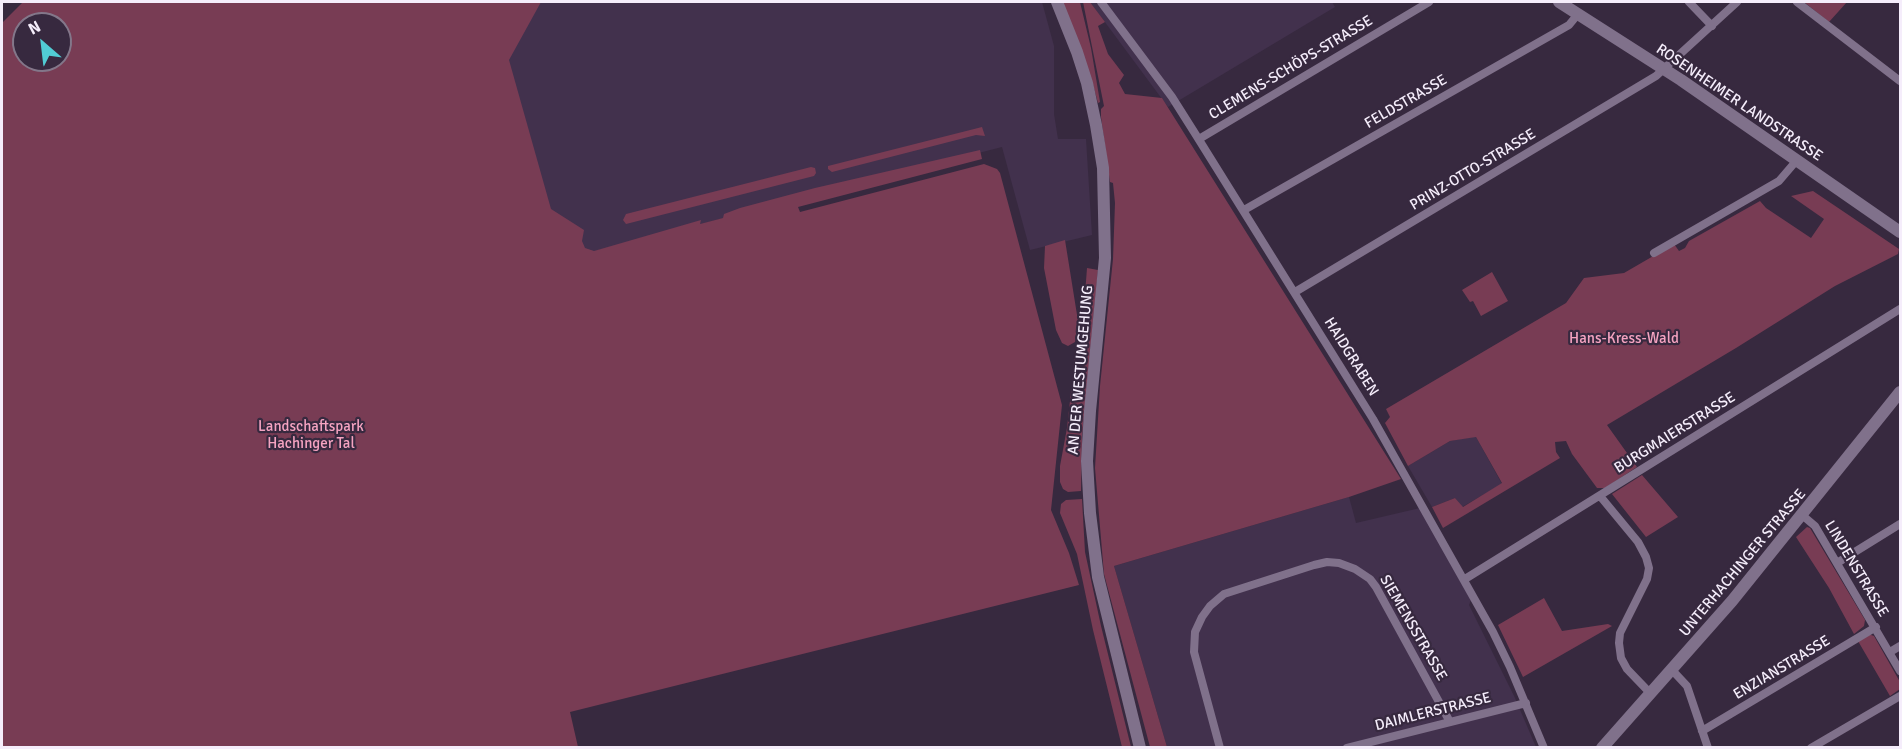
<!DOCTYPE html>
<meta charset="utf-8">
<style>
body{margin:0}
#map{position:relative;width:1902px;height:749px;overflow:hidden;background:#37293f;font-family:Signika,sans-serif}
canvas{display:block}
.frame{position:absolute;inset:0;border:3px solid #f5edfb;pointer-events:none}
.north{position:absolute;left:12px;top:12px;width:60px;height:60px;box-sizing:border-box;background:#37293f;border:2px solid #83778a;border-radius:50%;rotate:332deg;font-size:16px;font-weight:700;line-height:24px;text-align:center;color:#f5edfb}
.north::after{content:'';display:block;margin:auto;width:21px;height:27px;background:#51ccd4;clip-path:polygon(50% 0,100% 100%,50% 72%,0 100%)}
</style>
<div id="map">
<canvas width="1902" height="749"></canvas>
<div class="frame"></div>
<div class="north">N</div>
</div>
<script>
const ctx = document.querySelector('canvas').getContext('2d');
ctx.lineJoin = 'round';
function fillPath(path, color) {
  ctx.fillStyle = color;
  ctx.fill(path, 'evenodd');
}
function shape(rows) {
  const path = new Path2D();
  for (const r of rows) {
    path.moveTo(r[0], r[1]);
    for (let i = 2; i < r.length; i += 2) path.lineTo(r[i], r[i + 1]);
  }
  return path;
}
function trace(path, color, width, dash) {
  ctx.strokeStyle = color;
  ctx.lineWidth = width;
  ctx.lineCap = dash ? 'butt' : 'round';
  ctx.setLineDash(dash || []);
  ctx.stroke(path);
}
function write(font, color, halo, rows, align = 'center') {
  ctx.font = font + ' Signika,sans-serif';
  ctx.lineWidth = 4.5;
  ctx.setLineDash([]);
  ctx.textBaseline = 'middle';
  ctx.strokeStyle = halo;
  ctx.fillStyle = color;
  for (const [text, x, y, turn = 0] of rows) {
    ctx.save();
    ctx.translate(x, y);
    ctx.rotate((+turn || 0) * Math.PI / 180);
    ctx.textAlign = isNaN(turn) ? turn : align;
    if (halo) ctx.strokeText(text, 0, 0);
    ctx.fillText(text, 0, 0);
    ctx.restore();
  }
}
fillPath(shape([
 [539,2,1042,2,1054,46,1054,114,1058,139,1086,139,1092,235,1030,250,1002,147,564,259,507,60],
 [1090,2,1332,2,1335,7,1168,107],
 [1472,437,1476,437,1502,484,1462,507,1455,498,1432,507,1408,466,1450,441],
 [1349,497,1356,523,1420,508,1471,600,1469,605,1515,698,1536,747,1167,747,1114,566]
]), '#42314d');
fillPath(shape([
 [23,2,541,2,509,60,551,209,584,230,582,241,585,248,594,251,701,220,700,224,723,218,724,214,740,208,815,188,980,150,982,159,798,207,800,212,984,164,997,169,1000,173,1062,405,1051,510,1069,553,1079,585,570,712,578,747,2,747,2,23],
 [24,24,60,24,60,60,24,60],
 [1061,2,1080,2,1091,48,1100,102,1098,103,1092,81],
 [1083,2,1090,2,1105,22,1098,26,1108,54,1124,75,1119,83,1125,94,1162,98,1401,479,1349,497,1114,566,1167,747,1150,747,1104,574,1095,468,1100,386,1113,259,1115,203,1113,183,1110,182,1101,117,1101,109,1104,106],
 [1804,2,1847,2,1829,22],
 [982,127,985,136,976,135,832,172,828,169,828,166],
 [811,167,815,168,816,173,814,176,630,223,626,224,623,220,626,214],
 [1813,191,1899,249,1898,254,1835,286,1736,348,1607,425,1637,467,1605,488,1597,488,1572,454,1566,441,1555,442,1556,452,1560,458,1443,528,1432,507,1455,498,1463,507,1502,483,1476,437,1450,441,1408,466,1385,423,1390,417,1386,409,1566,303,1584,278,1624,273,1674,244,1679,251,1685,248,1689,241,1760,201,1766,208,1811,238,1824,219,1791,196],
 [1065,240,1078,321,1075,342,1068,346,1062,343,1056,330,1044,268,1045,246],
 [1087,268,1098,270,1082,436,1081,491,1068,492,1063,489,1060,482,1060,466,1067,428,1076,347,1082,334],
 [1492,272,1508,301,1481,316,1473,301,1470,302,1462,290],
 [1642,475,1678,517,1646,537,1612,494],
 [1082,499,1085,552,1101,626,1131,747,1122,747,1093,630,1077,554,1060,513,1061,504,1066,500],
 [1807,527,1810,528,1865,620,1864,626,1854,634,1829,588,1796,537],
 [1544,598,1562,631,1608,624,1612,626,1523,677,1498,625],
 [1868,634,1874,636,1900,682,1900,689,1890,696,1858,641]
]), '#783c54');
trace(shape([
 [1101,2,1172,97,1196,135,1373,419,1493,632,1510,667,1544,748],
 [1689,2,1712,26],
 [1797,2,1900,81],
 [1199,139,1429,2],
 [1244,210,1569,25,1578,14],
 [1654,253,1779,181,1797,160],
 [1295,292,1656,76,1737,2],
 [1600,496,1638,542,1646,557,1649,568,1647,579,1620,633,1619,643,1621,658,1627,669,1651,694],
 [1802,515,1815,526,1900,671],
 [1837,563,1900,524],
 [1465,579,1900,309],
 [1890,652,1900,646],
 [1672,670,1687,686,1708,748],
 [1702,731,1876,627],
 [1220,748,1194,652,1195,632,1202,617,1210,606,1224,594,1314,565,1327,562,1339,563,1355,569,1370,579,1376,587,1450,722],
 [1347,748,1526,703],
 [1811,748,1900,696]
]), '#80718b', 8);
trace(shape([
 [1057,2,1077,52,1087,83,1096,125,1103,168,1105,258,1090,411,1087,461,1090,513,1098,577,1140,748],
 [1559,2,1681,80,1900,232],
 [1602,748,1732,601,1900,392]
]), '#80718b', 12);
write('15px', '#f5edfb', '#37293f', [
 ["CLEMENS-SCHÖPS-STRASSE",1291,68,-31],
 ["FELDSTRASSE",1406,102,-30],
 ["ROSENHEIMER LANDSTRASSE",1739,103,34],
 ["PRINZ-OTTO-STRASSE",1473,170,-31],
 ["HAIDGRABEN",1351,357,58],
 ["AN DER WESTUMGEHUNG",1081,370,-85],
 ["BURGMAIERSTRASSE",1675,433,-32],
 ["UNTERHACHINGER STRASSE",1743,563,-50],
 ["LINDENSTRASSE",1856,569,59],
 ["SIEMENSSTRASSE",1413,628,60],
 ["ENZIANSTRASSE",1782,668,-31],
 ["DAIMLERSTRASSE",1433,712,-14]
]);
write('15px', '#f5a3c1', '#37293f', [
 ["Hans-Kress-Wald",1624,339],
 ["Landschaftspark",311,427],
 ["Hachinger Tal",311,444]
]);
</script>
